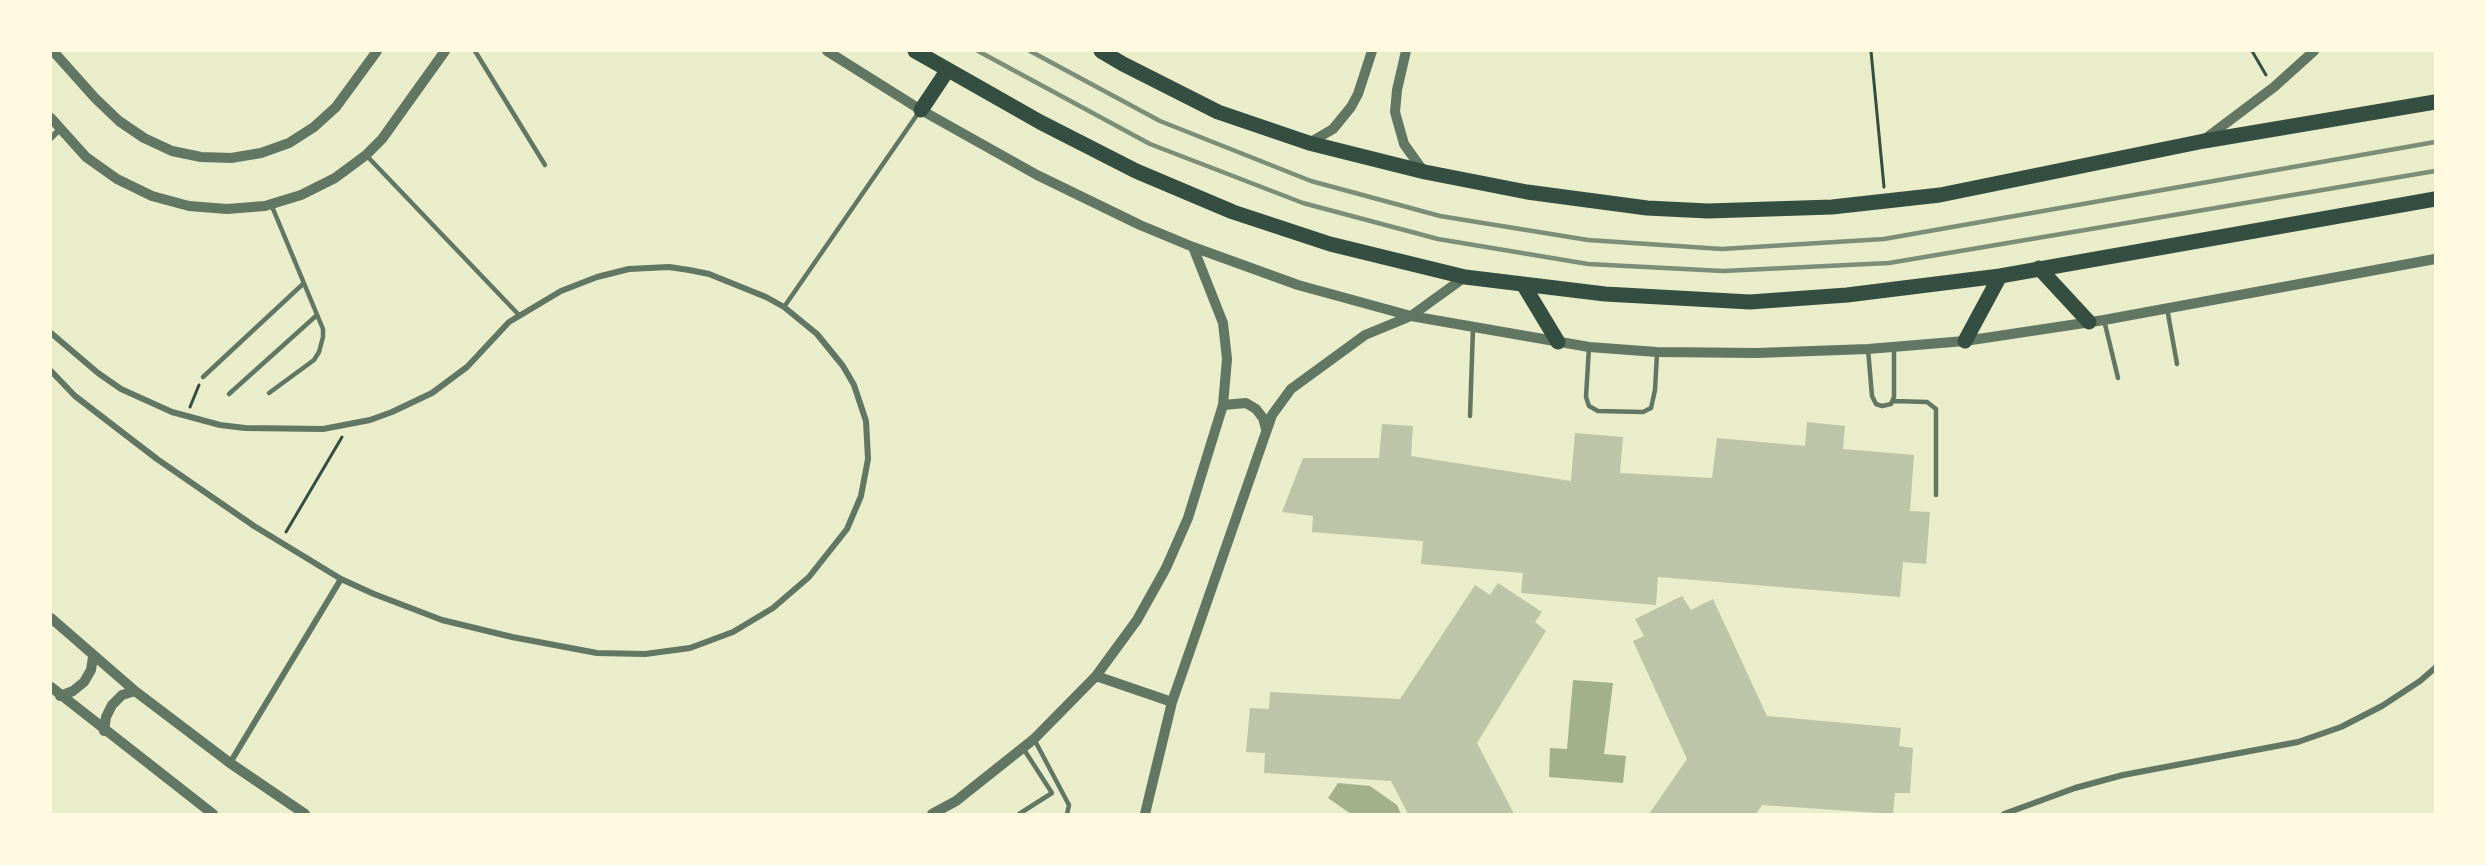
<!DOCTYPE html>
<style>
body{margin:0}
#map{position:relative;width:2486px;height:865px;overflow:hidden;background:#e9edc9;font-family:Bitter,serif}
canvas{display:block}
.frame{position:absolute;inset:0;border:52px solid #fefae0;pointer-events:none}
</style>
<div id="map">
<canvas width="2486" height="865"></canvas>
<div class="frame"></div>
</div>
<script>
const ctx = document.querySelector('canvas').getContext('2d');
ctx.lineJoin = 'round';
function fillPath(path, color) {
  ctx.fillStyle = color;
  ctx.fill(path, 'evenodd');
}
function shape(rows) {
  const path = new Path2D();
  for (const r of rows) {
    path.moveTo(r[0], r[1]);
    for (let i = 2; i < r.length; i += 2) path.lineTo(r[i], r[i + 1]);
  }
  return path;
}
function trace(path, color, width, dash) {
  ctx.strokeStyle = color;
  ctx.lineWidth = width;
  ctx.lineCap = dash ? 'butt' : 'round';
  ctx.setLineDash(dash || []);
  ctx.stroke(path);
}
fillPath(shape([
 [1573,680,1613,683,1604,754,1626,756,1623,783,1549,777,1550,748,1567,749],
 [1338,783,1370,786,1397,805,1401,814,1351,814,1328,798]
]), '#a3b18a');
fillPath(shape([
 [1807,422,1845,426,1843,449,1914,455,1910,511,1930,512,1926,564,1903,562,1900,597,1658,577,1656,605,1521,593,1523,573,1421,564,1423,541,1312,532,1313,516,1282,512,1303,458,1379,458,1382,424,1413,426,1411,456,1571,481,1575,433,1623,437,1620,473,1712,478,1717,438,1805,446],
 [1498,583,1542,612,1535,622,1546,631,1477,743,1514,814,1408,814,1391,781,1264,773,1265,753,1246,752,1250,708,1269,709,1270,692,1400,699,1475,585,1490,595],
 [1682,596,1691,610,1713,599,1767,716,1901,728,1899,746,1913,748,1910,793,1895,793,1893,814,1762,805,1756,814,1649,814,1687,759,1633,641,1644,636,1635,619]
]), '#bcc5a7');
trace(shape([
 [1871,51,1884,187],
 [2252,51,2266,75],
 [190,407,199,385],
 [286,532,342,437]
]), '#344e41', 3);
trace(shape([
 [475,51,545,165],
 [366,155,519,315],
 [784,307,919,112],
 [2167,308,2177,364],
 [2104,320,2118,378],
 [1589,347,1586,397,1589,406,1598,411,1643,412,1651,408,1655,390,1657,353],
 [1868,349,1872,396,1876,404,1882,406,1891,404,1894,397,1894,349],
 [203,377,304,283],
 [269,393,314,360,319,352,323,337,323,329,271,204],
 [229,394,317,315],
 [1893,401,1927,402,1936,409,1936,495],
 [1470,416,1473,328],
 [1034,739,1069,805,1067,814],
 [1023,748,1052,793],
 [1019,814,1052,793]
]), '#617663', 4.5);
trace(shape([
 [51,138,60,129],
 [51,333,98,373,121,389,172,412,220,425,245,428,323,429,370,420,392,412,432,393,467,367,509,322,561,291,597,277,629,269,669,267,689,270,709,274,766,297,784,307,817,334,843,366,854,385,866,421,868,459,861,496,847,529,809,577,773,608,733,632,690,648,645,654,597,653,512,637,442,620,374,594,341,579,254,526,157,459,75,396,51,371],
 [230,763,341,579],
 [2004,814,2075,788,2123,775,2298,742,2341,727,2382,706,2420,681,2435,668]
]), '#617663', 6);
trace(shape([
 [53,51,95,98,119,121,144,138,172,151,201,157,231,158,261,153,289,143,314,127,336,107,377,51],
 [827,51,921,110,1037,175,1140,225,1193,247,1298,285,1411,316,1589,347,1657,352,1757,353,1868,349,1965,341,2104,320,2435,259],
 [1406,51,1397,90,1395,112,1404,144,1424,172],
 [51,118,86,157,117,179,152,196,189,206,227,209,265,206,301,195,335,178,366,155,382,139,445,51],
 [2205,139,2274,87,2314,51],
 [1309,143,1333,129,1351,107,1358,94,1372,51],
 [1223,405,1246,403,1256,409,1263,418,1266,429],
 [51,618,135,691,230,763,305,814],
 [1096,676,1172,702],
 [51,687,213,814],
 [60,696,73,691,84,682,91,670,93,657],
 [104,731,106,717,112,705,122,695,135,691],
 [932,814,956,801,1034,739,1096,676,1137,620,1166,568,1188,518,1223,405,1227,359,1223,323,1193,247],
 [1145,814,1172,702,1272,415,1291,389,1365,335,1411,316,1465,277]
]), '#617663', 10);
trace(shape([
 [915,51,1040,122,1136,171,1233,212,1330,244,1465,277,1605,294,1750,302,1847,295,2000,276,2435,199],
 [1101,51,1123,64,1218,112,1309,143,1425,172,1527,192,1647,208,1708,211,1832,207,1940,195,2204,141,2435,102],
 [921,110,947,71],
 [2039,268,2089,322],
 [1523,284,1558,342],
 [1965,341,2000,276]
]), '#344e41', 15);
trace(shape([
 [978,51,1150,144,1303,203,1438,239,1588,264,1723,271,1889,263,2435,171],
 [1030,51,1160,121,1311,181,1440,216,1588,240,1722,249,1884,239,2435,142]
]), '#7c8e77', 4.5);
</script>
